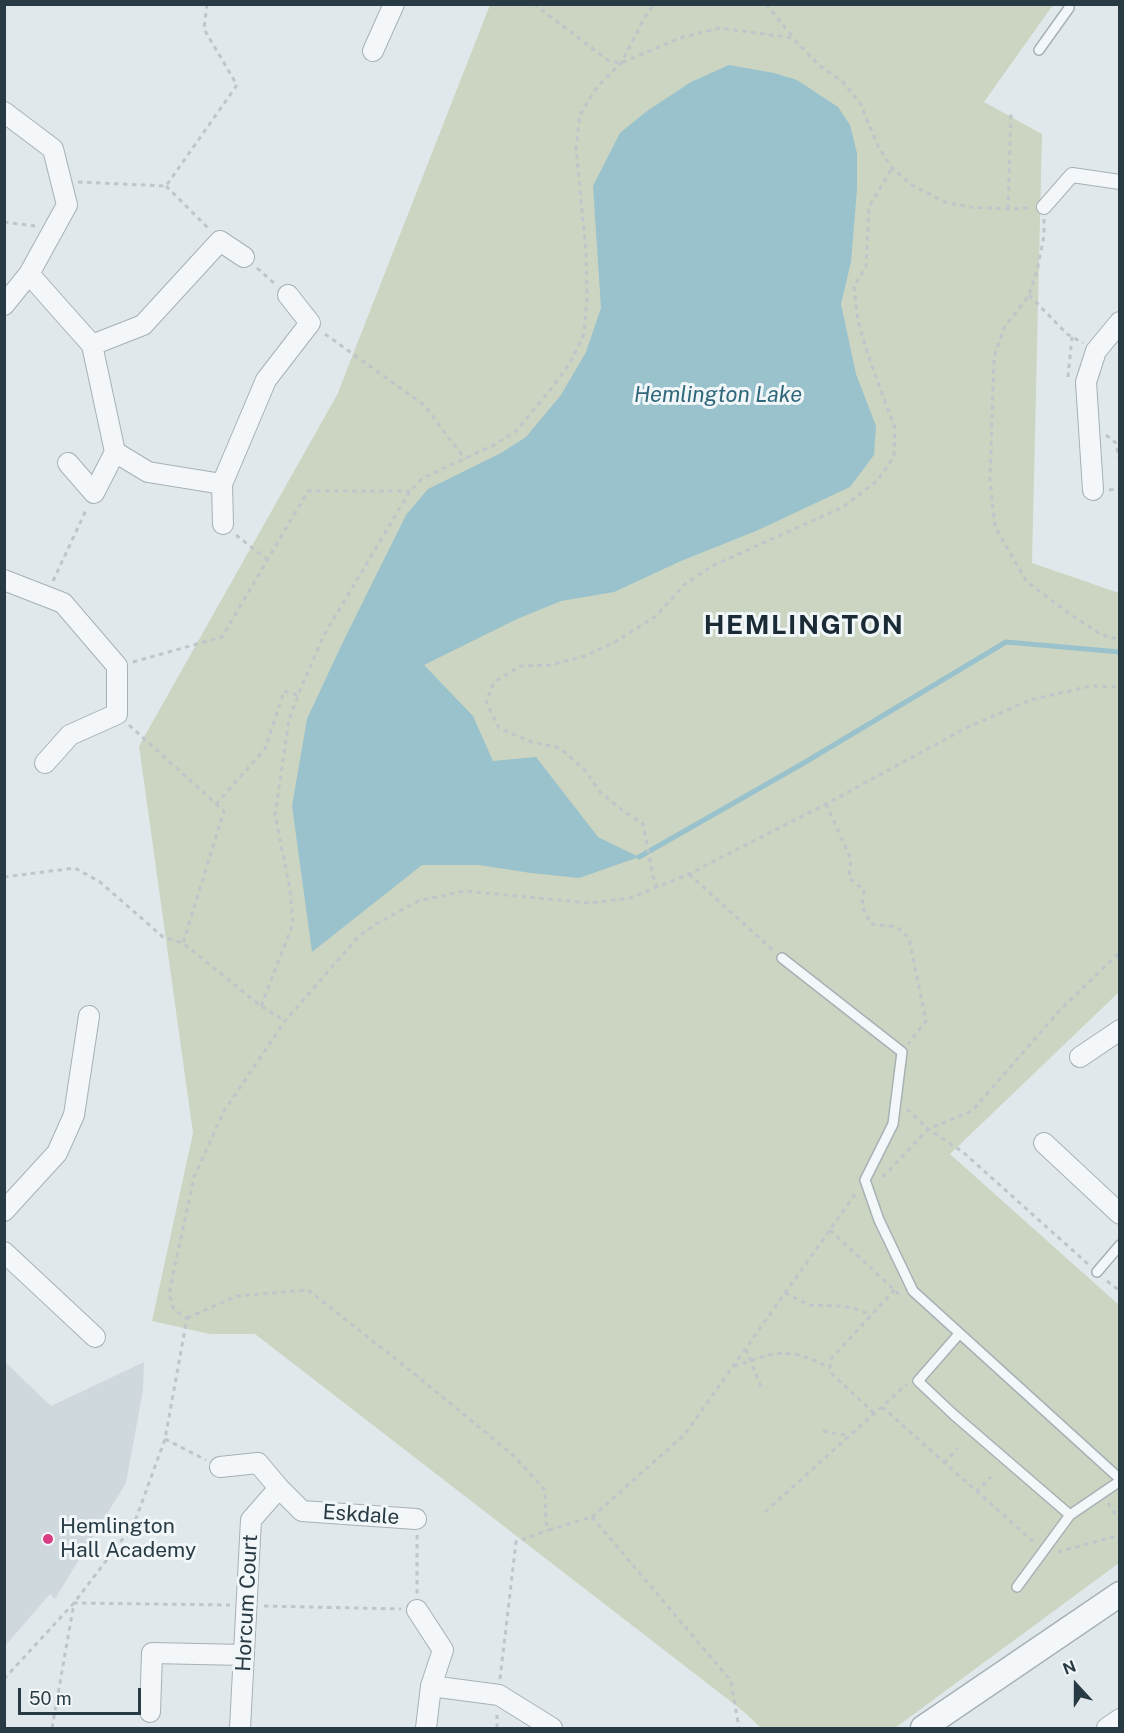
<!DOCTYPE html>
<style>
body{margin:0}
#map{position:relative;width:1124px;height:1733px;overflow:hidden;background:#e1e8eb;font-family:"Public Sans",sans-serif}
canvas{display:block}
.frame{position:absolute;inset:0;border:6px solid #283b44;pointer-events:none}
.north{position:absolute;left:1046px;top:1655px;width:60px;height:60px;-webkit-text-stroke:4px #f1f6f8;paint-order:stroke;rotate:339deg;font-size:16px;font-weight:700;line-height:24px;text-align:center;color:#283b44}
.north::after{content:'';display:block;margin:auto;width:21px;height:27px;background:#283b44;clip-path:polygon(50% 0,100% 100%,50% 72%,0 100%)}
.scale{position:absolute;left:18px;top:1688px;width:123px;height:27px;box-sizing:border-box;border:3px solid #283b44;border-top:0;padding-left:8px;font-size:18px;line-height:21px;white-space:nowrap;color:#283b44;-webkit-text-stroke:4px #f1f6f8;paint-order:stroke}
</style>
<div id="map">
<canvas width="1124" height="1733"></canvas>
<div class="frame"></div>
<div class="north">N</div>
<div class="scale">50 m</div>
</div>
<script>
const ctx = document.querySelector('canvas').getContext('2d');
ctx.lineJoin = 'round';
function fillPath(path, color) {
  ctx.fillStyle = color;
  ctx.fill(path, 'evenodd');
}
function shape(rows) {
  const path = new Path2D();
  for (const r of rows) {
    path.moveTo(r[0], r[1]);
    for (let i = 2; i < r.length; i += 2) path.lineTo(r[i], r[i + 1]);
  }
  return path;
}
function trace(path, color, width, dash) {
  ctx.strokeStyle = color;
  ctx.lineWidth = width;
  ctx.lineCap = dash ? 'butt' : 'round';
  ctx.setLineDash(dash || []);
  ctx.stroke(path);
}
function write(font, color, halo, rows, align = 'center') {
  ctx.font = font + ' "Public Sans",sans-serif';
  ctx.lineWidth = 6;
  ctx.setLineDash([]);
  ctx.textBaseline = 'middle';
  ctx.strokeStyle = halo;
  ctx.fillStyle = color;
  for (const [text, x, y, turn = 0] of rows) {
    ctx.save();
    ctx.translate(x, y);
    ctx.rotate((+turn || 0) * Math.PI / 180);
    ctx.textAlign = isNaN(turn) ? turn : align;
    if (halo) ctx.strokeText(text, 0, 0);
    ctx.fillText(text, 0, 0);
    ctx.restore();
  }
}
fillPath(shape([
 [5,1362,51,1406,144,1362,143,1390,126,1483,55,1599,50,1594,5,1646]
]), '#cfd8dd');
fillPath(shape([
 [490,5,1053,5,984,102,1042,134,1032,563,1119,593,1119,992,950,1154,1119,1305,1119,1563,895,1728,761,1728,743,1711,255,1334,210,1334,152,1321,193,1133,139,746,337,395]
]), '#ccd5c1');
fillPath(shape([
 [729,65,774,73,797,80,838,107,850,125,857,153,857,189,851,262,841,304,856,374,876,426,874,455,850,487,756,531,681,561,614,592,561,601,517,619,424,665,473,716,493,761,536,757,598,837,639,857,579,878,531,873,479,865,422,865,312,952,292,806,307,719,341,646,406,515,428,489,501,453,526,437,561,395,586,352,601,308,593,186,620,133,647,111,691,82]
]), '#99c2cd');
trace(shape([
 [639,857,802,764,1006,642,1120,652]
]), '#99c2cd', 5);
const service = shape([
 [1039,50,1069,8,1069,4],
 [782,958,902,1052,893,1124,865,1180,879,1220,913,1291,1120,1479],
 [1097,1272,1120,1245],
 [959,1334,918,1381,954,1415,1070,1515],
 [1017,1587,1070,1515,1120,1481]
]);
const pedestrian = shape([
 [1044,207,1072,175,1120,182]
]);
const minor = shape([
 [373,51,394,4],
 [4,112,53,149,67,205,29,274,4,305],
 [29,274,92,345,115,452,148,472,222,484],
 [92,345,143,325,220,241,244,257],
 [68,463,94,493,115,452],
 [1093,490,1086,382,1096,351,1120,322],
 [223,524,222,484,266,380,310,323,288,295],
 [4,580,63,603,117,666,117,714,70,735,45,763],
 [1080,1057,1120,1030],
 [1044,1143,1120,1214],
 [4,1211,57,1153,74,1115,89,1016],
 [4,1252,95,1337],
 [220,1467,258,1463,279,1488,302,1511,416,1519],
 [417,1610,443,1650,431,1686,426,1728],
 [431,1686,499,1695,552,1728],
 [150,1712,152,1653,244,1655],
 [240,1728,251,1520,279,1488],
 [1107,1728,1120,1719]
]);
const tertiary = shape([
 [923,1728,1120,1594]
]);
trace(service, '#a6b1b6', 12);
trace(pedestrian, '#a6b1b6', 16);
trace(minor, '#a6b1b6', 22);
trace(tertiary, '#a6b1b6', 27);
trace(shape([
 [534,4,609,61,621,63,683,37,720,28,793,38,819,65,844,83,860,103,878,146,892,168,912,185,945,202,970,207,1008,209,1029,208],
 [766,4,792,36],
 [78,182,166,186,237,85,204,29,207,4],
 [166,186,209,229],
 [1008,209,1011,111],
 [1044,219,1044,236,1037,271,1029,295,1004,328,994,357,990,481,995,527,1027,582,1070,614,1100,634,1120,640],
 [4,222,35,226],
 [257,268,275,284],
 [1029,295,1067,334,1083,343],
 [325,334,424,405,465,459],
 [1068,377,1072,337],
 [1106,435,1116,443,1120,463],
 [1109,490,1120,489],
 [236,535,268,560],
 [53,581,87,508],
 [133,662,222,637,308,491,410,491],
 [129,725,224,811,183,943],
 [216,804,265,749,284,691,298,695],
 [826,804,851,859,849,878,864,890,862,906,871,924,897,927,909,938,926,1021,908,1044],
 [689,874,774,951],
 [4,877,75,868,100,882,163,937,183,943,261,1006,285,1021],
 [657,888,653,876,643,824,622,810,600,792,585,770,560,748,532,742,499,728,486,702,494,682,521,666,550,665,585,656,615,642,656,616,684,585,712,566,843,507,878,480,894,456,895,428,870,361,858,321,854,287,866,266,869,207,892,168],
 [261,1006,293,924,290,889,275,815,289,720,300,690,324,635,410,491,423,478,494,445,516,431,551,389,570,363,584,334,587,298,586,252,576,148,580,115,597,87,621,63,645,17,654,4],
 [907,1109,928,1129,963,1152,1088,1264],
 [882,1176,885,1175,928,1129,972,1111,1059,1011,1120,952],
 [830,1230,901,1296],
 [1107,1281,1120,1291],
 [785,1293,809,1305,842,1306,859,1310,871,1315],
 [187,1318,237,1296,308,1290,417,1376,513,1455,545,1490,546,1522,549,1530,592,1517,731,1681,739,1728],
 [746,1349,761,1387],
 [734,1366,768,1355,783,1353,799,1355,816,1361,830,1368],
 [882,1407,1036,1544],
 [874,1413,833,1375,830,1368,831,1359,898,1286],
 [823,1431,850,1436],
 [165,1439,206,1460],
 [944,1463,958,1448],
 [976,1492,991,1477],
 [1108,1503,1120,1521],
 [765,1512,907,1384],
 [592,1517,685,1434,856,1193],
 [417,1535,417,1594],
 [1058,1552,1120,1535],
 [264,1606,401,1609],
 [4,1679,74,1603,134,1524,165,1439,187,1318,174,1310,169,1294,194,1177,224,1111,285,1021,359,936,376,924,418,901,464,891,590,903,630,898,689,874,826,804,966,728,1030,700,1091,686,1120,687],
 [500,1679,516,1542,549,1530],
 [52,1728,74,1603,230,1605],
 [497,1728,497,1715]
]), '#bfc6ca', 3, [4.5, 4.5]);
trace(service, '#f4f7f9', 9);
trace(pedestrian, '#f4f7f9', 14);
trace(minor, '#f4f7f9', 20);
trace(tertiary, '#f4f7f9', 24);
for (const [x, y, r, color] of [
 [48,1539,6,"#d93d84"]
]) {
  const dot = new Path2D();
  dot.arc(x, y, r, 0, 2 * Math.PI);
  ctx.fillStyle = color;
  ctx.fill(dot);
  trace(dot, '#f1f6f8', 2);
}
write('21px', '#283b44', '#f1f6f8', [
 ["Eskdale",361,1515,4],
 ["Horcum Court",247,1603,-87]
]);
write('21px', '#283b44', '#f1f6f8', [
 ["Hemlington",60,1527],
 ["Hall Academy",60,1551]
], 'left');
write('italic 22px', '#2f687b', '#f1f6f8', [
 ["Hemlington Lake",718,395]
]);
ctx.letterSpacing = '1.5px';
write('bold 27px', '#1a2b35', '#f1f6f8', [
 ["HEMLINGTON",804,626]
]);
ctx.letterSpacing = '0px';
</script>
